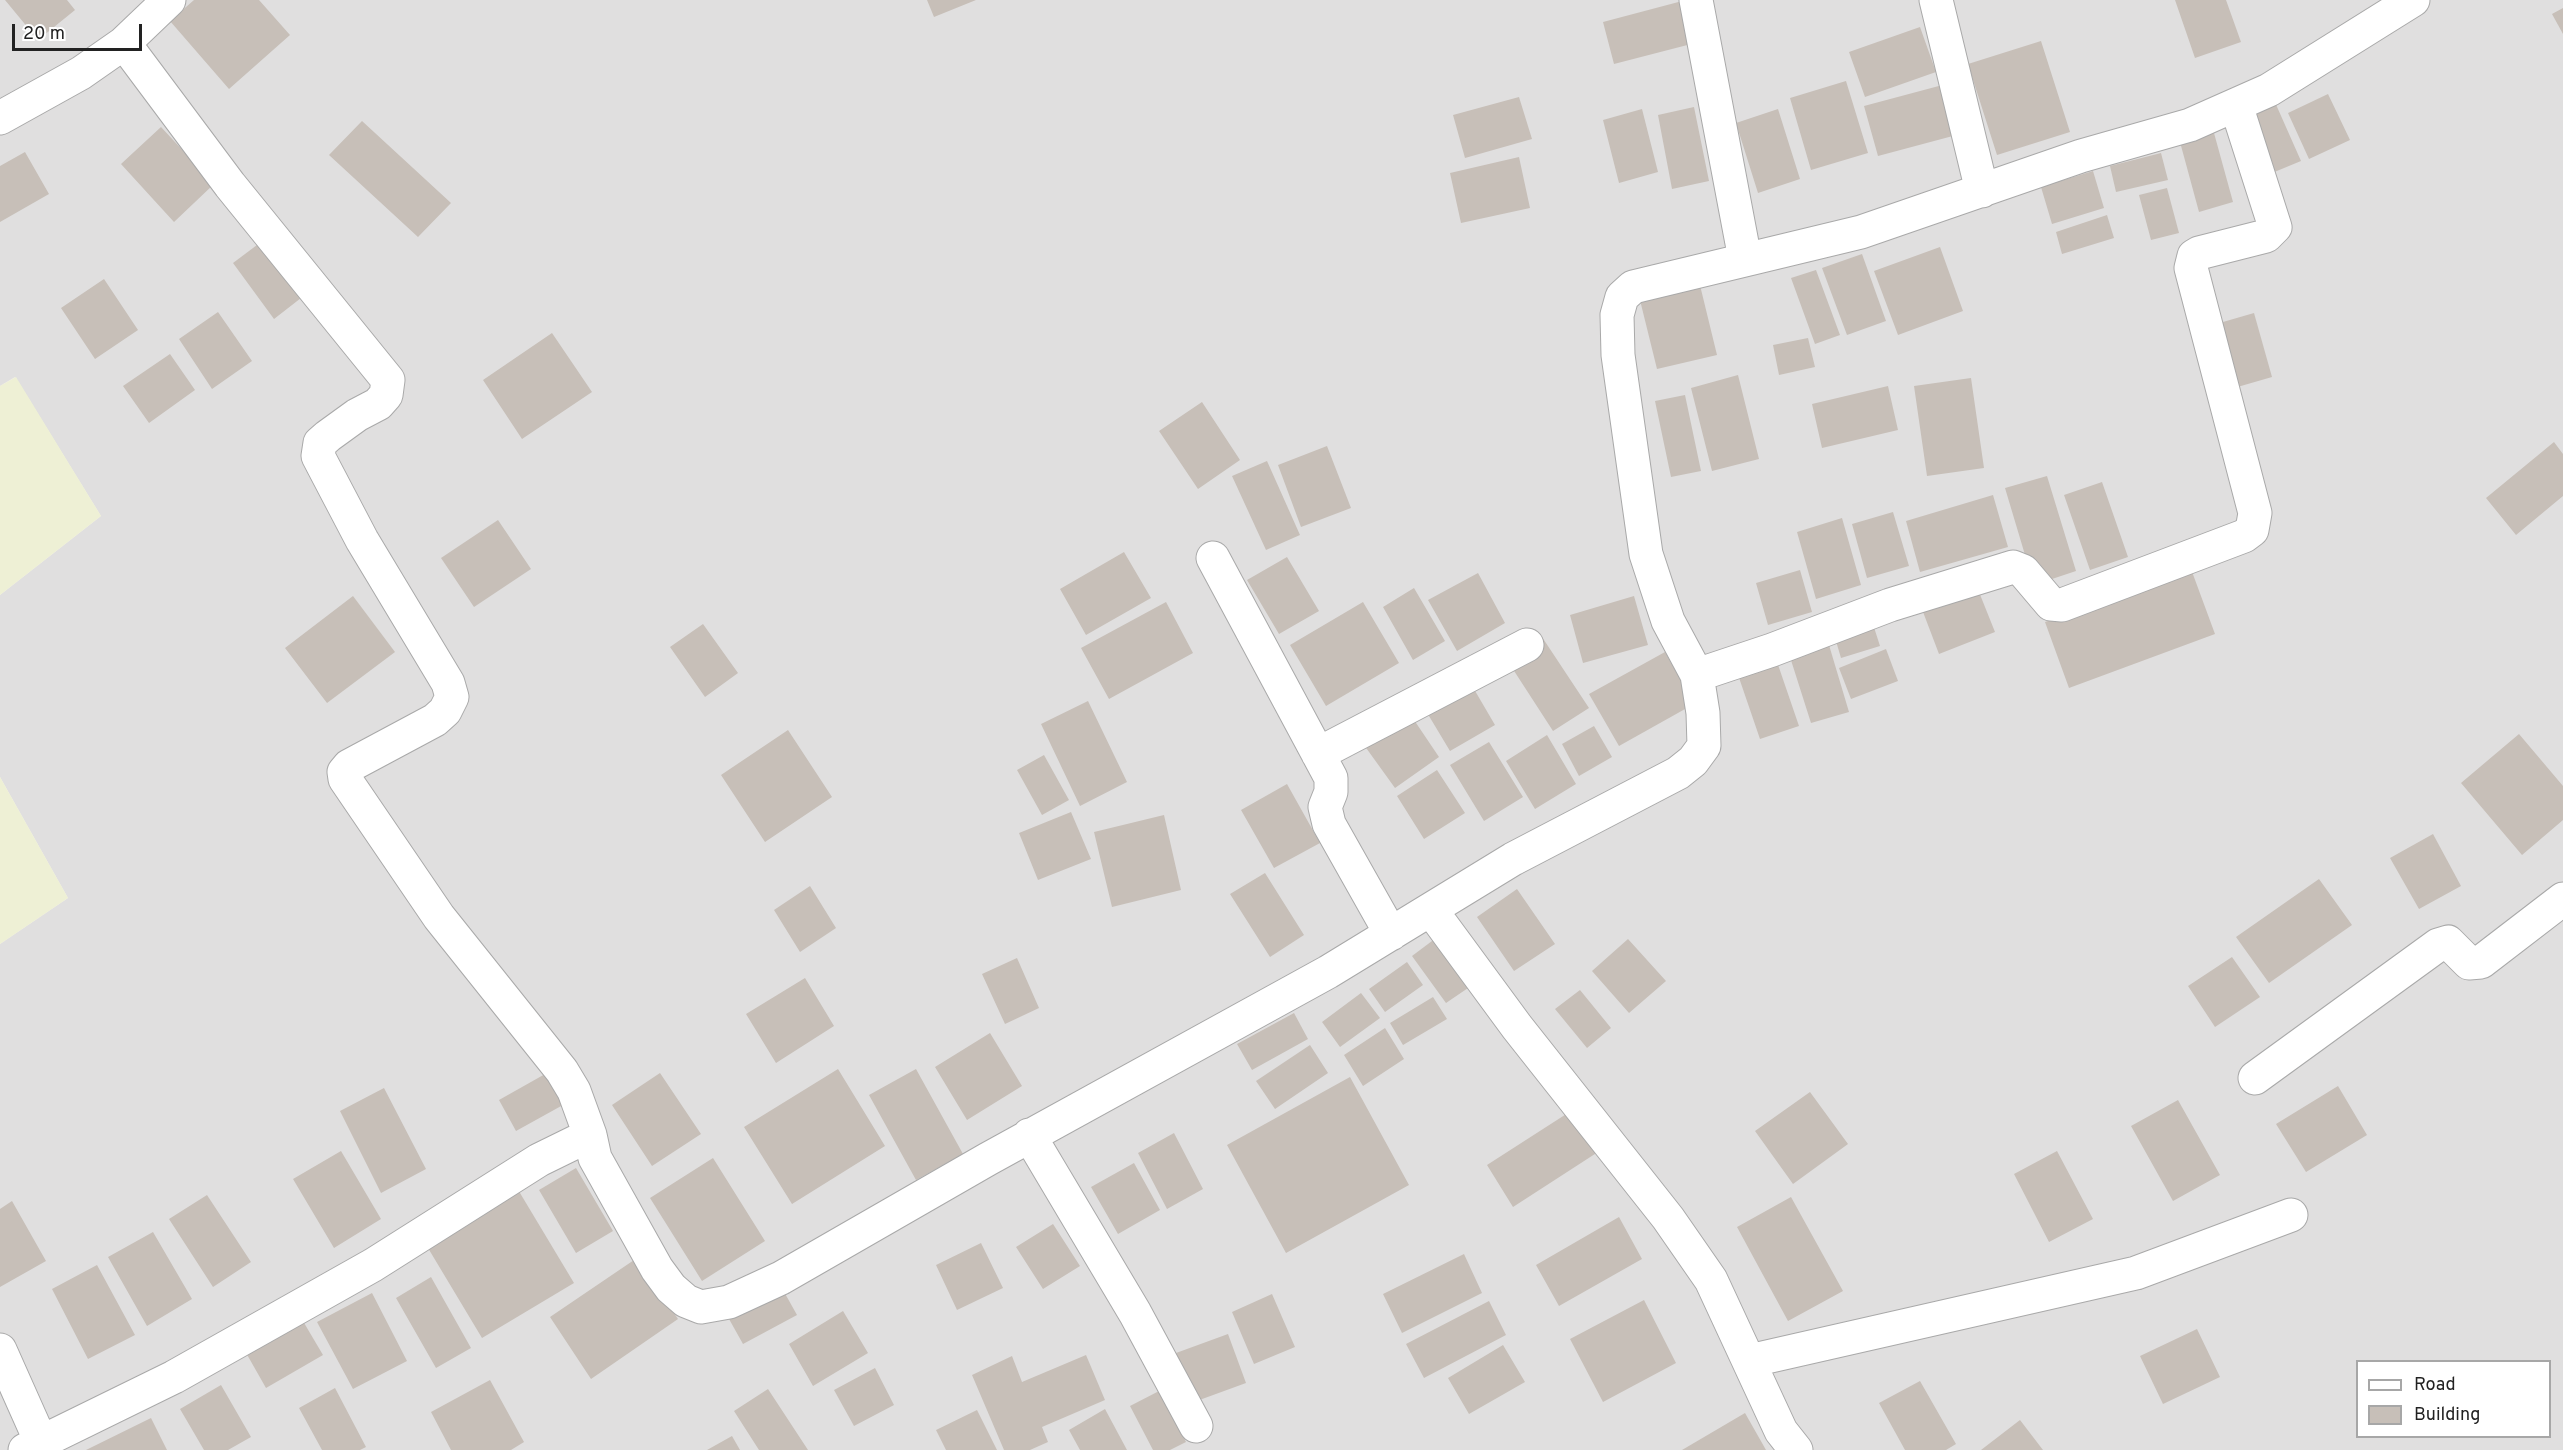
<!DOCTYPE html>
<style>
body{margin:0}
#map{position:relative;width:2563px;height:1450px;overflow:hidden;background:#f2efe9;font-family:Overpass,sans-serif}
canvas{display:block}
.legend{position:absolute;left:2356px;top:1360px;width:195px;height:78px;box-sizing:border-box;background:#fff;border:2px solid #a7a7a7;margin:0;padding:8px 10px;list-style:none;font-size:18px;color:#222}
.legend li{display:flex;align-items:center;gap:12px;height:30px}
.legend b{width:30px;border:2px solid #a7a7a7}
.scale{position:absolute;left:12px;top:24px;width:130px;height:27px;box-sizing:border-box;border:3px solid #222;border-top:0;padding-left:8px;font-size:18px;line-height:21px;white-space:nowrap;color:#222;-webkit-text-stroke:4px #fff;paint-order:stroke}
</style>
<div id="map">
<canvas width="2563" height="1450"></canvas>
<ul class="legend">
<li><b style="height:8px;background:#fff"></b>Road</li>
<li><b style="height:16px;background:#c7bfb8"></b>Building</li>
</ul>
<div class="scale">20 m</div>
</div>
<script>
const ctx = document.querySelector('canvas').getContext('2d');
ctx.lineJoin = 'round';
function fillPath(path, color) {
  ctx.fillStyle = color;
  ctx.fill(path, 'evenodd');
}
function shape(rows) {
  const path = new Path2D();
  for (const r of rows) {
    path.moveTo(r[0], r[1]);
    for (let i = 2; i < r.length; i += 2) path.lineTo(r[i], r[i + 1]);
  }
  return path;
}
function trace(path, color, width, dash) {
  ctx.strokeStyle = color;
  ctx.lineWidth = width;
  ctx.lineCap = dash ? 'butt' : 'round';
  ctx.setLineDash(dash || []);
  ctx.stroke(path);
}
fillPath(shape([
 [0,0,2563,0,2563,1450,0,1450,0,944,68,898,0,777,0,595,101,516,15,377,0,386],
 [2358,1362,2550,1362,2550,1436,2358,1436]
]), '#e0dfdf');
fillPath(shape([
 [16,377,101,516,0,595,0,386],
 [0,777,68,898,0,944]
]), '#eef0d5');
fillPath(shape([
 [5,0,67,0,75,10,38,40],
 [194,0,259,0,290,35,229,89,170,21],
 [927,0,976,0,934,17],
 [1686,0,1699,42,1614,64,1603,22],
 [2175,0,2226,0,2241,42,2195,58],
 [2563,8,2563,34,2552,14],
 [1920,27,1936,72,1865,97,1849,52],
 [2041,41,2070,132,1997,155,1968,64],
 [1846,81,1868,153,1811,170,1790,98],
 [1950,83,1964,133,1878,156,1864,106],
 [2328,94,2350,140,2309,159,2288,113],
 [1519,97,1532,139,1465,158,1453,115],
 [2274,100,2301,161,2272,173,2245,113],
 [1694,107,1709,181,1672,189,1658,115],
 [1642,109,1658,172,1619,183,1603,120],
 [1778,109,1800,179,1758,193,1736,123],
 [362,121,451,203,418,237,329,155],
 [161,127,214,184,174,222,121,164],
 [2214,133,2233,202,2199,212,2180,142],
 [25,152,49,194,0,222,0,166],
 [2161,153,2168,180,2116,192,2110,166],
 [1519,157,1530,208,1461,223,1450,173],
 [2093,171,2104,208,2052,224,2041,187],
 [2167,188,2179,233,2151,240,2139,195],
 [2107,215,2114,238,2062,254,2056,232],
 [269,236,310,291,274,319,233,263],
 [1940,247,1963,311,1898,335,1874,271],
 [1862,254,1886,321,1847,335,1822,268],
 [1816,270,1840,335,1815,344,1791,278],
 [1698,277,1717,355,1657,369,1638,292],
 [104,279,138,330,95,359,61,308],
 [218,312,252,361,212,389,179,339],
 [2254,313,2272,377,2234,388,2216,324],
 [552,333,592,392,522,439,483,380],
 [1808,338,1815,367,1779,375,1773,345],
 [170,354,195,390,149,423,123,386],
 [1738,375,1759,459,1712,471,1691,388],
 [1971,378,1984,468,1927,476,1914,386],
 [1888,386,1898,430,1822,448,1812,404],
 [1685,395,1701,471,1671,477,1655,401],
 [1202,402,1240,460,1198,489,1159,431],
 [2554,442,2563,454,2563,496,2516,535,2486,498],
 [1327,446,1351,508,1301,527,1278,465],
 [1267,461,1300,535,1266,550,1232,476],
 [2047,476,2076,571,2034,585,2005,488],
 [2102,482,2128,557,2090,570,2064,495],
 [1993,495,2008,547,1920,572,1906,521],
 [1893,512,1909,566,1867,578,1852,524],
 [1842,518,1861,585,1816,599,1797,532],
 [498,520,531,569,474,607,441,558],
 [1124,552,1151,598,1086,635,1060,589],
 [1287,557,1319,611,1279,634,1247,580],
 [2191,569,2215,634,2069,688,2045,622],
 [1800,570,1812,612,1768,625,1756,583],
 [1478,573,1505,623,1457,651,1428,600],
 [1975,582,1995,632,1939,654,1920,604],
 [1414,588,1445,641,1413,660,1383,607],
 [353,596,395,652,327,703,285,648],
 [1634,596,1648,645,1583,663,1570,615],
 [1166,602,1193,653,1109,699,1081,648],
 [1363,602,1399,663,1326,706,1290,645],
 [1871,618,1880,646,1841,658,1833,631],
 [703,624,738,673,705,697,670,647],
 [1542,637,1589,708,1553,731,1507,660],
 [1829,645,1849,712,1811,723,1790,657],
 [1886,649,1898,681,1851,699,1839,668],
 [1665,652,1694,704,1619,746,1589,694],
 [1774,653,1799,726,1760,739,1735,666],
 [1471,684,1495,725,1450,751,1426,711],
 [1088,701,1127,782,1080,806,1041,724],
 [1410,714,1439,757,1395,788,1364,745],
 [1594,726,1612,757,1579,776,1562,744],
 [788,730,832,797,765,842,721,775],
 [2519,734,2563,786,2563,820,2522,855,2461,783],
 [1547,735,1576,784,1535,809,1506,761],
 [1489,742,1523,797,1484,821,1450,765],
 [1044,755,1069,800,1042,815,1017,770],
 [1437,770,1465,813,1424,839,1397,796],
 [1287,784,1320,843,1274,868,1241,810],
 [1071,812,1091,859,1038,880,1019,833],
 [1164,815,1181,890,1112,907,1094,832],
 [2433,834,2461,886,2419,909,2390,858],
 [1265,873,1304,935,1270,957,1230,894],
 [2319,879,2352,925,2269,983,2236,937],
 [810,886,836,928,800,952,774,910],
 [1517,889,1555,944,1514,971,1477,917],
 [1436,938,1471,986,1446,1003,1412,956],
 [1628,939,1666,981,1629,1013,1592,971],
 [2232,957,2260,997,2215,1027,2188,986],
 [1017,958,1039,1008,1005,1024,982,974],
 [1407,962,1423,985,1385,1012,1369,989],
 [805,978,834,1026,776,1063,746,1014],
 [1580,990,1611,1028,1587,1048,1555,1009],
 [1361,993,1380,1018,1340,1047,1322,1022],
 [1433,997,1447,1019,1403,1045,1390,1023],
 [1294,1013,1308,1039,1252,1070,1237,1044],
 [1385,1028,1404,1059,1363,1086,1344,1055],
 [990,1033,1022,1086,967,1120,935,1067],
 [1310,1045,1328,1073,1275,1109,1256,1081],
 [554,1069,572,1100,516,1131,499,1100],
 [838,1069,885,1146,792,1204,744,1127],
 [916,1069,963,1154,916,1180,869,1095],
 [660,1073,701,1134,652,1166,612,1105],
 [1350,1077,1409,1185,1286,1253,1227,1145],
 [2338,1086,2367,1135,2306,1172,2276,1124],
 [384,1088,426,1169,381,1193,340,1111],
 [1810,1092,1848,1144,1793,1184,1755,1131],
 [2178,1100,2220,1175,2173,1201,2131,1126],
 [1571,1111,1598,1152,1513,1207,1487,1165],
 [1174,1133,1203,1189,1167,1209,1138,1153],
 [341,1151,381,1219,334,1248,293,1179],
 [2057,1151,2093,1219,2049,1242,2014,1174],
 [713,1158,765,1241,702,1281,650,1198],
 [1134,1163,1160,1210,1118,1234,1091,1187],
 [576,1168,613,1231,576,1253,539,1190],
 [514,1183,574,1283,482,1338,422,1238],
 [207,1195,251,1262,213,1287,169,1219],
 [1791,1197,1843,1291,1788,1321,1737,1227],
 [12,1201,46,1261,0,1287,0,1209],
 [1619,1217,1642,1259,1559,1306,1536,1265],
 [1053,1224,1080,1266,1043,1289,1016,1247],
 [153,1232,192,1299,147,1326,108,1257],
 [981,1243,1003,1288,957,1310,936,1265],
 [1464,1254,1482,1293,1402,1333,1383,1294],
 [637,1258,678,1319,591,1379,550,1317],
 [97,1265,135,1335,88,1359,52,1289],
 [431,1277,471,1348,436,1368,396,1298],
 [778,1281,797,1315,743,1344,724,1310],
 [372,1293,407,1361,353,1389,317,1322],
 [1272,1294,1295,1347,1254,1364,1232,1312],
 [1644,1300,1676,1363,1603,1402,1570,1339],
 [1489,1301,1506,1335,1424,1378,1406,1344],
 [297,1311,323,1355,266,1388,241,1344],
 [843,1311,868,1353,813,1386,789,1344],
 [2197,1329,2220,1377,2163,1404,2140,1356],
 [1228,1334,1246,1383,1194,1402,1176,1353],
 [1503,1345,1525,1382,1469,1414,1448,1378],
 [1086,1355,1105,1400,1042,1427,1048,1442,1030,1450,1004,1450,972,1375,1012,1356,1022,1382],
 [875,1368,894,1405,854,1426,834,1390],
 [490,1380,524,1442,511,1450,451,1450,431,1412],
 [1920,1381,1956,1444,1946,1450,1905,1450,1879,1403],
 [221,1385,251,1437,228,1450,204,1450,180,1409],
 [335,1388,366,1447,360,1450,322,1450,299,1408],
 [768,1389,808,1450,759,1450,734,1411],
 [1161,1390,1186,1442,1170,1450,1153,1450,1130,1406],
 [1105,1409,1127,1450,1080,1450,1069,1430],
 [977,1410,997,1450,946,1450,936,1430],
 [1745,1413,1766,1450,1682,1450],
 [151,1418,167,1450,86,1450],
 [2020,1420,2043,1450,1981,1450],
 [732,1436,740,1450,707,1450]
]), '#c7bfb8');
const minor = shape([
 [1696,0,1745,259],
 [1936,0,1982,191],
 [124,43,230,185,388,380,386,395,378,404,357,415,328,436,320,443,318,456,362,540,448,683,452,697,445,711,435,720,349,766,344,772,345,779,439,917,562,1071,574,1091,590,1135],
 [0,118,81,73,124,43,169,0],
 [1213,558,1331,778,1331,792,1325,807,1329,824,1391,934],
 [1697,675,1772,650,1890,605,2013,567,2023,571,2051,604,2062,605,2244,536,2252,530,2255,513,2191,268,2194,256,2199,253,2266,236,2275,227,2236,105],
 [1318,754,1527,645],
 [1431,910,1517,1027,1668,1218,1711,1280,1781,1431,1796,1450],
 [2255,1078,2438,945,2448,942,2469,963,2481,962,2563,899],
 [1029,1135,1135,1313,1196,1426],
 [0,1350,41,1442],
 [1749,1361,2136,1273,2291,1215],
 [25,1450,174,1377,373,1265,539,1160,590,1135,595,1158,657,1269,671,1288,686,1301,701,1307,729,1302,781,1278,988,1159,1328,972,1513,859,1678,773,1693,761,1704,746,1703,713,1697,675,1668,621,1646,554,1618,355,1617,315,1622,297,1633,287,1861,232,2081,156,2190,125,2269,90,2413,0]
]);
trace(minor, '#a9a9a9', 35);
trace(minor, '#fff', 33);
</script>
